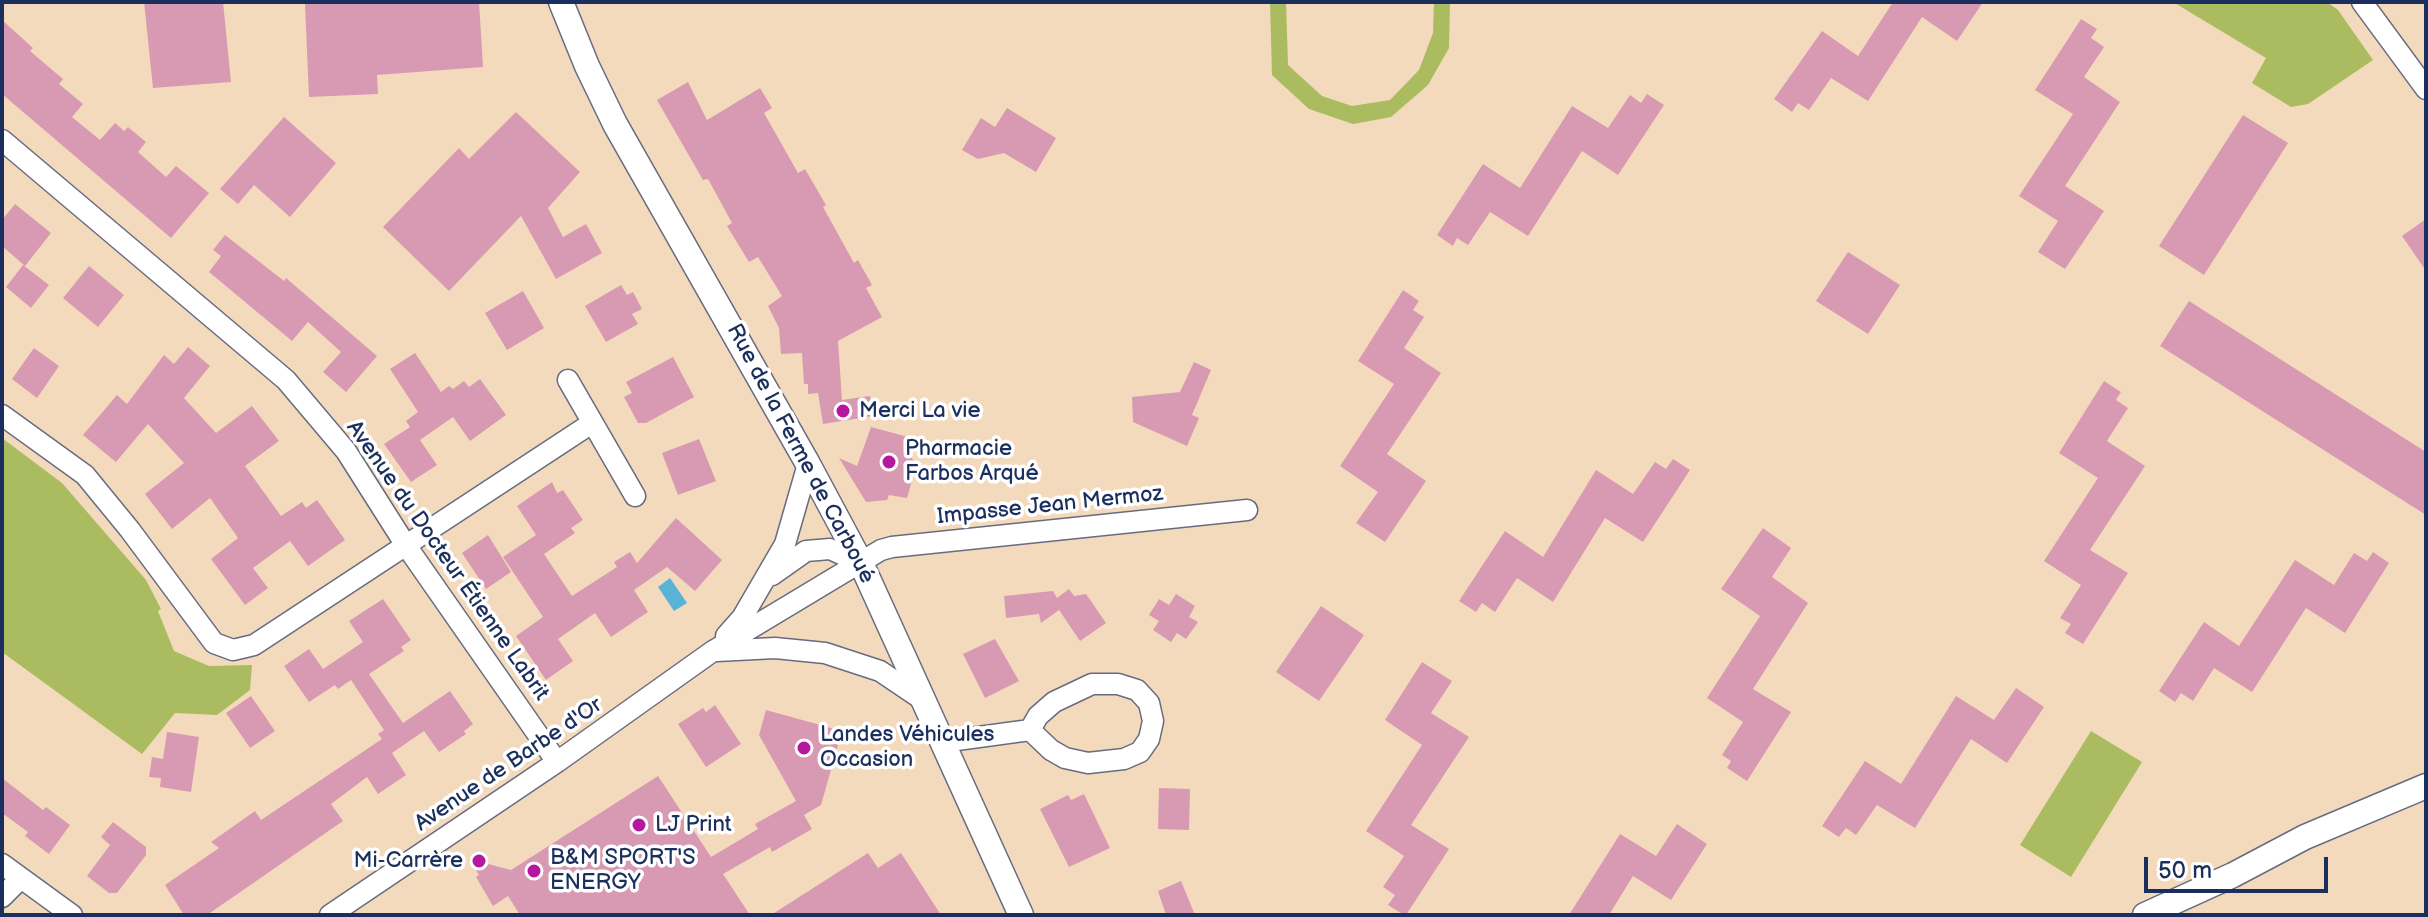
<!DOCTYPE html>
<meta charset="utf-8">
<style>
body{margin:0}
#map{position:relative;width:2428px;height:917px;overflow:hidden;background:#f4dabc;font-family:"Balsamiq Sans",sans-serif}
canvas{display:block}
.frame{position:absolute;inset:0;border:4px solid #1b2f5e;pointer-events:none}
.scale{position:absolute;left:2144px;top:857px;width:184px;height:36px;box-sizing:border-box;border:4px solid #1b2f5e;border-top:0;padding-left:10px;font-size:24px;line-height:28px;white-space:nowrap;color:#1b2f5e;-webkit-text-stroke:6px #fff;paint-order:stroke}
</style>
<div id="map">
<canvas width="2428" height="917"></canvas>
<div class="frame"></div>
<div class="scale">50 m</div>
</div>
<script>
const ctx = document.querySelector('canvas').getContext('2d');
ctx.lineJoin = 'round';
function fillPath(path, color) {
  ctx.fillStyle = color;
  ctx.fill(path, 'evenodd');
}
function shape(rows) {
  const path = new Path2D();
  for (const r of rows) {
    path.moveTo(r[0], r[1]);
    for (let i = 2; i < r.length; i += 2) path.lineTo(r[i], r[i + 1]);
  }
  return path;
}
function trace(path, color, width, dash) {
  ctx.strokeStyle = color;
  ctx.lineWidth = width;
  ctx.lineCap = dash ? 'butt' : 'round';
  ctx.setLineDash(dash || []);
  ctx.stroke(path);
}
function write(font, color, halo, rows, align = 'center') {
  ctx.font = font + ' "Balsamiq Sans",sans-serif';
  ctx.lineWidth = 7;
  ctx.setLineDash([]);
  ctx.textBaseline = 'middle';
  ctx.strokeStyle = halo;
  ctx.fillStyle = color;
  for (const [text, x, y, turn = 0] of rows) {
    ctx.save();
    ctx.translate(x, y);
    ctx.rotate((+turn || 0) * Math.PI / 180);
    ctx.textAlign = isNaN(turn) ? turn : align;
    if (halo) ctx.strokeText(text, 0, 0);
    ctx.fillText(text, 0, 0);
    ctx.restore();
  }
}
fillPath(shape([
 [1270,2,1286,2,1288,65,1322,96,1352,106,1390,100,1419,70,1433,33,1434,2,1450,2,1449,48,1428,85,1391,117,1353,124,1309,109,1272,75],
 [2173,2,2327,2,2338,10,2373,60,2308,104,2291,107,2252,83,2266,58],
 [2,438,62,483,146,580,161,609,158,611,174,651,209,666,252,665,250,690,217,715,175,713,142,754,2,652],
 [2091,731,2142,762,2071,877,2020,845]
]), '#aabc5f');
fillPath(shape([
 [670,578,687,603,674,611,658,587]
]), '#59b3d7');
fillPath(shape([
 [144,2,223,2,231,82,153,88],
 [335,2,479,2,483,67,377,75,378,94,309,97,305,4],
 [1893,2,1983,2,1957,41,1922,17,1868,101,1831,78,1809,110,1798,103,1792,112,1774,99,1822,31,1858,56],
 [2081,19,2097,29,2091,38,2104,47,2084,77,2120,102,2065,186,2104,211,2065,269,2038,252,2058,221,2019,196,2073,114,2035,90],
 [2,20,33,48,30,51,63,79,59,84,83,104,72,117,100,140,115,123,124,131,128,127,146,142,138,152,166,177,176,166,209,193,171,238,2,94],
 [688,82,707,120,760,88,772,108,764,113,798,173,805,169,826,205,823,207,854,263,858,260,872,285,866,288,882,317,838,341,842,400,870,396,873,416,823,424,818,393,808,394,808,384,804,384,802,353,781,354,779,328,768,306,782,296,758,257,749,262,727,226,732,223,708,179,703,180,657,100],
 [1647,94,1664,105,1618,175,1582,151,1528,236,1490,212,1468,245,1457,238,1453,246,1437,235,1483,164,1520,188,1572,106,1608,128,1630,95,1641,103],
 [1007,108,1056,138,1036,172,1004,153,978,159,962,150,981,118,995,127],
 [516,112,580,172,548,208,563,237,586,224,602,253,556,279,521,216,449,291,383,227,459,148,469,159],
 [2243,115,2288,143,2204,275,2159,246],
 [284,117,336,163,290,217,254,185,238,204,220,189],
 [15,204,51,233,25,266,2,246,2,220],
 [2426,219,2426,271,2402,236],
 [225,235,284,281,286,278,377,356,346,392,323,372,341,352,308,322,292,341,209,272,221,256,213,250],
 [1848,252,1900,285,1868,334,1816,301],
 [23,265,49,285,31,308,6,287],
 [89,266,124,295,98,327,63,298],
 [621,285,627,295,633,292,642,309,632,314,638,324,606,342,585,306],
 [1403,290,1419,301,1413,310,1424,317,1404,348,1441,373,1387,454,1426,481,1385,542,1356,523,1378,492,1340,466,1394,384,1358,361],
 [523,291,544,328,507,350,485,313],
 [2189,301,2426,452,2426,515,2160,346],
 [188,347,210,366,184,398,216,433,252,406,279,441,245,466,281,516,302,502,306,508,317,500,345,540,308,566,290,541,253,568,268,588,245,605,211,559,238,538,210,498,172,529,145,494,184,463,148,424,116,462,83,435,117,395,127,404,164,355,174,364],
 [34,348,59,366,37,398,12,379],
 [415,353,441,392,449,386,453,389,464,381,469,387,480,379,506,415,470,441,453,417,420,440,437,465,411,482,384,444,410,427,406,421,418,412,390,369],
 [673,357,694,397,646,423,638,423,624,397,632,393,626,382],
 [1194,362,1211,370,1192,415,1199,418,1187,446,1133,422,1132,397,1180,392],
 [2104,381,2121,392,2116,400,2128,408,2107,441,2145,466,2090,550,2128,573,2083,644,2065,633,2071,624,2060,618,2081,585,2044,561,2098,478,2059,453],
 [871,427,912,438,908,455,917,463,907,498,889,495,887,500,866,502,839,458,857,466],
 [699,439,716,481,678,495,662,453],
 [1673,459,1690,470,1643,542,1605,518,1553,602,1517,578,1495,612,1482,603,1476,612,1459,601,1505,531,1543,557,1596,470,1633,494,1655,462,1666,469],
 [552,482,557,493,563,490,583,520,571,528,575,533,544,554,572,596,617,567,614,562,630,552,637,563,676,518,722,560,695,591,667,567,634,590,648,612,611,637,595,613,558,639,573,661,546,680,516,636,543,617,503,557,536,535,517,506],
 [1763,528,1791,548,1772,577,1808,603,1753,689,1791,712,1747,781,1727,768,1731,761,1722,755,1743,722,1707,698,1760,616,1721,589],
 [488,535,511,572,486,589,462,553],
 [2373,552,2389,563,2345,633,2306,608,2252,692,2214,668,2193,701,2181,693,2175,702,2159,691,2204,622,2239,646,2295,560,2334,585,2354,553,2367,561],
 [1069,589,1074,596,1086,594,1106,623,1080,641,1059,610,1041,623,1039,614,1006,618,1004,596,1053,591,1057,598],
 [1176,594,1195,606,1189,617,1198,622,1186,639,1177,633,1171,642,1153,630,1159,621,1149,615,1159,599,1169,605],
 [383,599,411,640,401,647,404,651,369,674,403,723,450,691,473,724,464,731,466,734,439,752,424,731,392,753,406,775,378,794,367,777,331,804,343,821,207,915,184,915,165,885,219,848,211,842,255,811,261,820,382,739,378,734,384,730,351,680,338,689,335,685,309,702,284,666,309,649,323,669,363,642,349,621],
 [1321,606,1364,635,1319,701,1276,672],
 [995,639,1019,681,985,698,963,654],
 [1422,662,1452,681,1431,713,1469,737,1411,825,1449,849,1406,915,1404,915,1388,905,1395,895,1383,887,1404,856,1366,831,1422,745,1385,720],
 [2016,688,2044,707,2007,763,1971,739,1915,828,1877,805,1856,835,1846,828,1839,837,1822,826,1865,761,1901,784,1956,696,1994,720],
 [251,696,275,731,250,748,226,713],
 [715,705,741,744,706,767,678,724,703,708,706,712],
 [766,710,842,731,821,805,804,815,812,829,772,852,770,847,723,874,750,915,520,915,508,896,493,906,476,877,479,875,469,859,511,870,658,776,711,857,758,829,755,824,796,801,759,735],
 [167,732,199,737,191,792,160,787,161,778,149,777,152,757,163,759],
 [2,778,43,810,46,807,70,825,49,854,25,836,28,832,2,813],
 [1159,788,1190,789,1189,830,1158,829],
 [1084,794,1110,848,1069,867,1040,809,1068,795,1071,800],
 [113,822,146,847,146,855,117,893,109,893,87,876,110,845,101,837],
 [1677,824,1707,844,1671,900,1633,876,1609,915,1569,915,1620,834,1656,856],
 [868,853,878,868,901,853,941,915,771,915],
 [1181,881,1195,915,1166,915,1158,891]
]), '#d89ab3');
const minor = shape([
 [2362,2,2426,89],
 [2,140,286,380,346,451,405,544,557,762],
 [568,380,635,496],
 [2,415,85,475,130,530,214,643,233,650,254,645,592,423],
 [772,575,806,551,830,549,861,563],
 [726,636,742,618,785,544,808,464],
 [717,651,775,648,825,653,880,671,923,700],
 [942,742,1030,730,1038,716,1054,702,1092,684,1118,684,1137,690,1149,703,1153,721,1149,739,1140,752,1124,759,1088,763,1065,758,1051,750,1030,730],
 [2,864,72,915],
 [2,897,21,878],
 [330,915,557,762,713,651,881,550,892,547,1247,510]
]);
const tertiary = shape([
 [561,2,587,66,615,124,808,464,861,563,1021,915],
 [2145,915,2233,875,2305,837,2426,786]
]);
trace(minor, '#676b7f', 23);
trace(tertiary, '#676b7f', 27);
trace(minor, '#fff', 20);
trace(tertiary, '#fff', 24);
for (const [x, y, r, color] of [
 [843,411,8,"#b5179e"],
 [889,462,8,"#b5179e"],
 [804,748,8,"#b5179e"],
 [639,825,8,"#b5179e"],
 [479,861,8,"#b5179e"],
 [534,871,8,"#b5179e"]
]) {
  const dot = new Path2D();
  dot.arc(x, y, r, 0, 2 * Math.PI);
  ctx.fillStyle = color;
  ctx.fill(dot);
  trace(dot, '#fff', 3);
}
write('22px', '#1b2f5e', '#fff', [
 ["Merci La vie",859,411],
 ["Pharmacie",905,449],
 ["Farbos Arqué",905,474],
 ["Landes Véhicules",820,735],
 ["Occasion",820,760],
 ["LJ Print",655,825],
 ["B&M SPORT'S",550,858],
 ["ENERGY",550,883],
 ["Mi-Carrère",463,861,"right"]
], 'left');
write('22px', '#1b2f5e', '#fff', [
 ["Rue de la Ferme de Carboué",800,454,62],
 ["Impasse Jean Mermoz",1050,506,-6],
 ["Avenue du Docteur Étienne Labrit",447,561,55],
 ["Avenue de Barbe d'Or",509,765,-34]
]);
</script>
